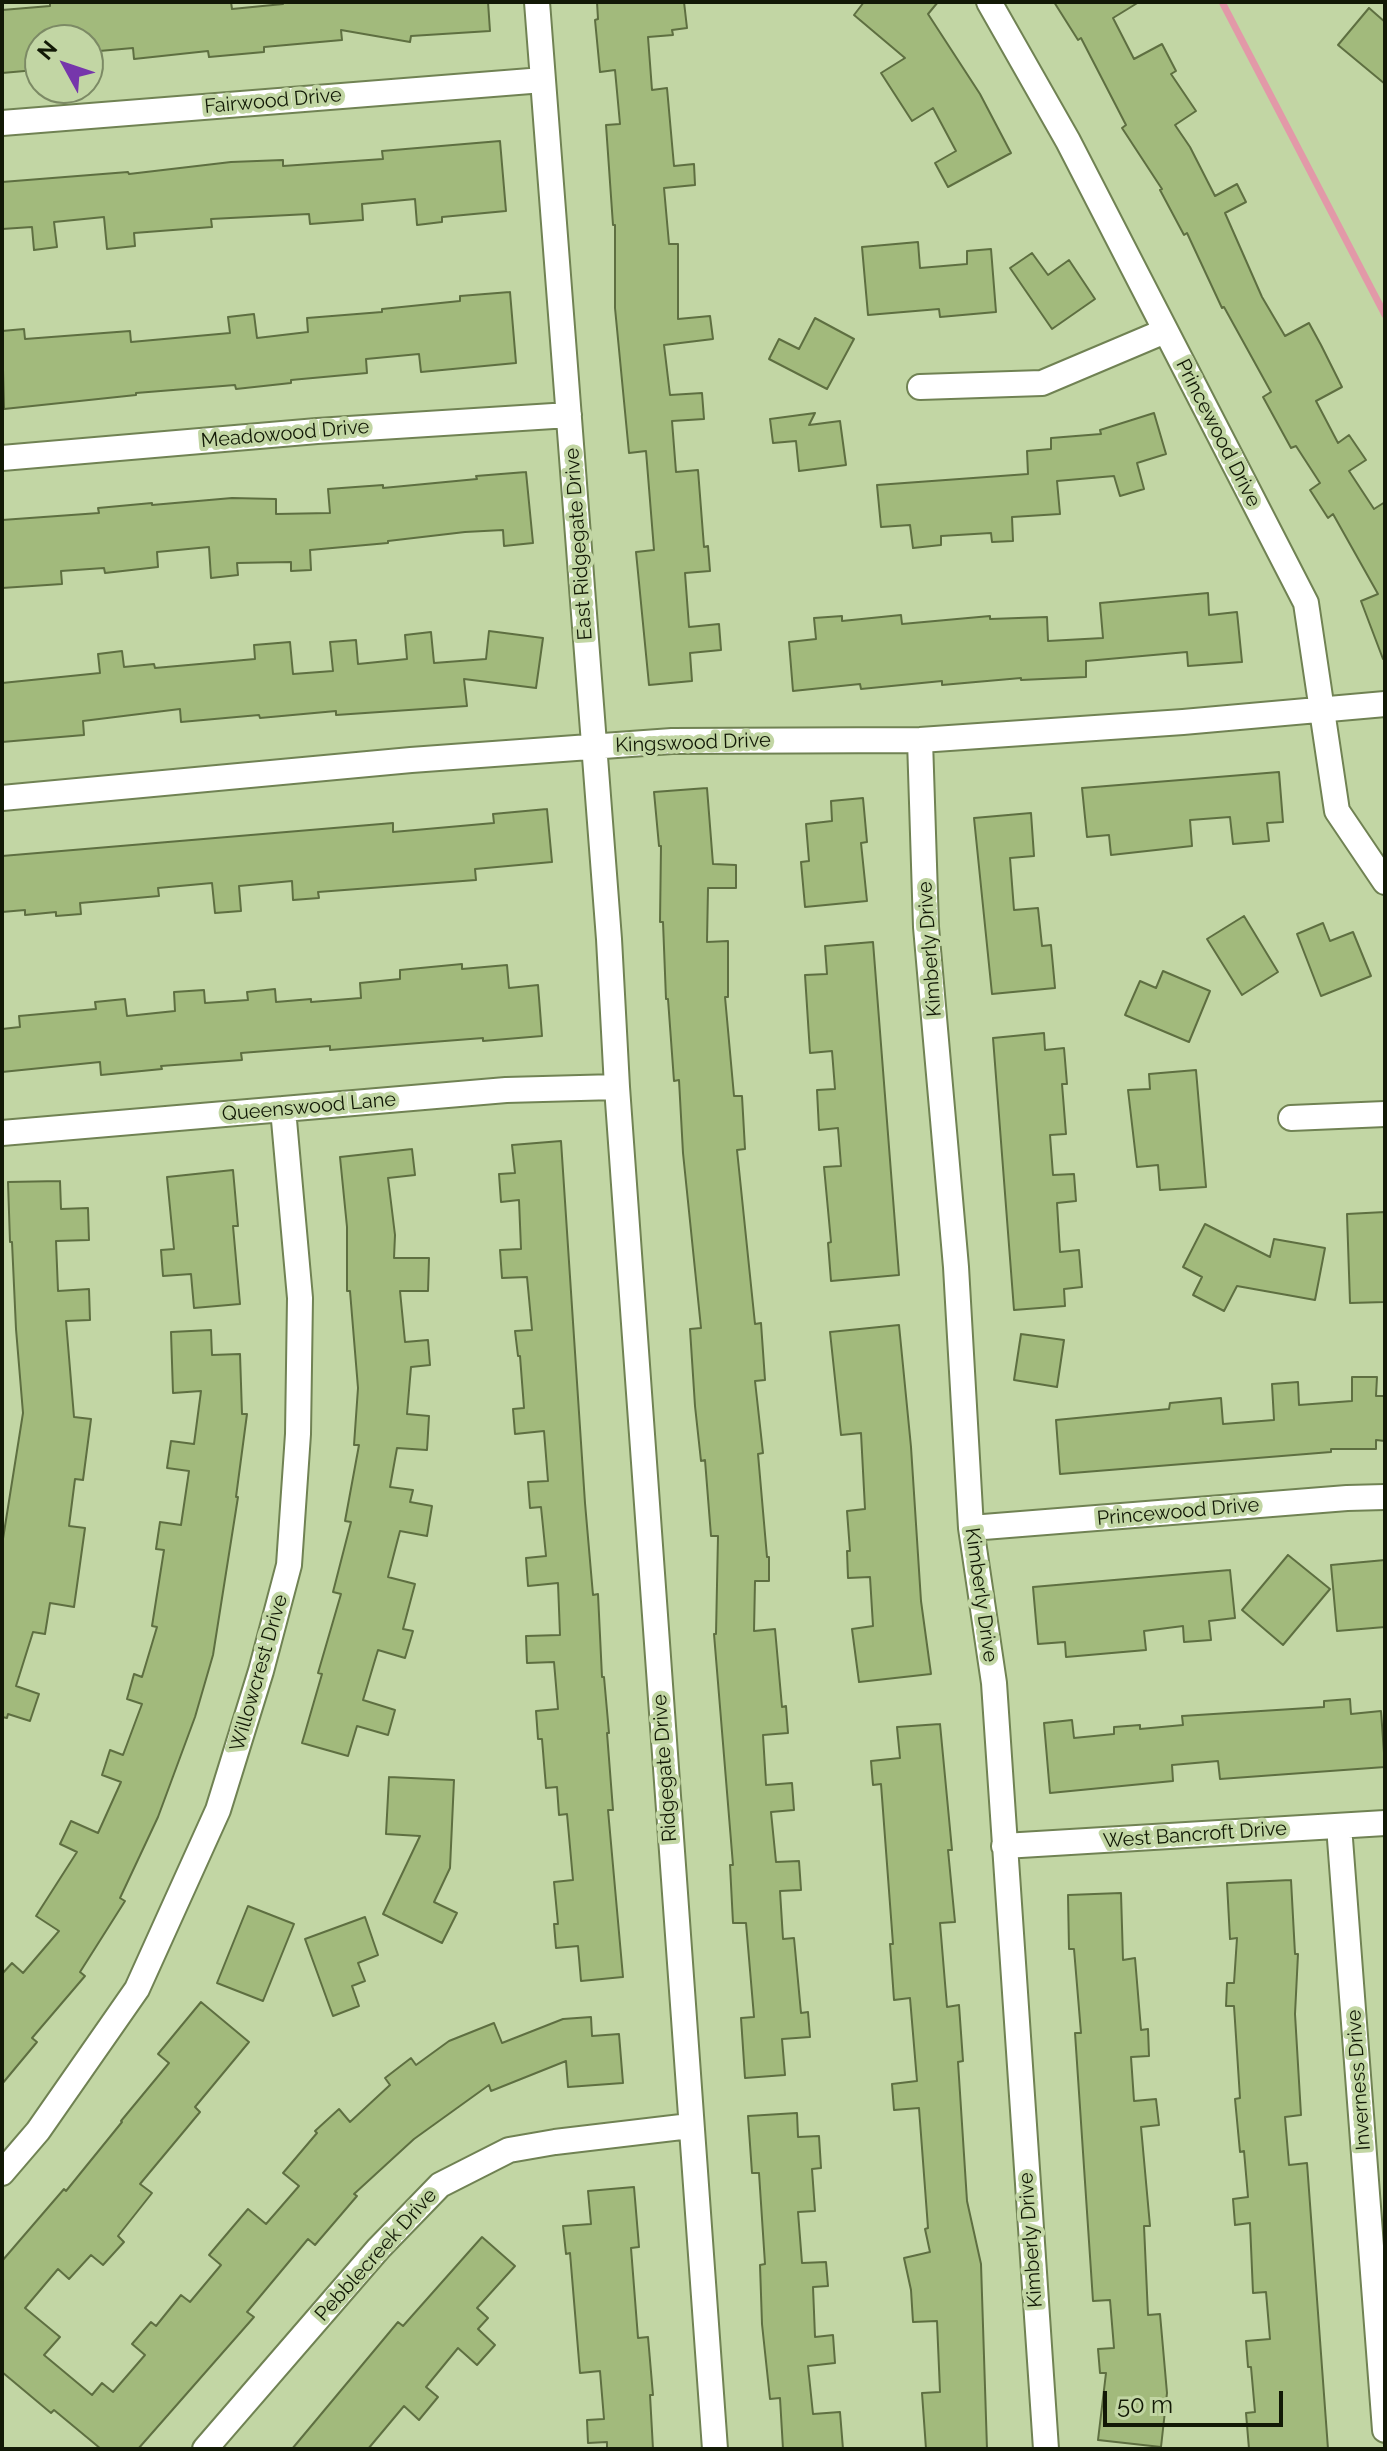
<!DOCTYPE html>
<style>
body{margin:0}
#map{position:relative;width:1387px;height:2451px;overflow:hidden;background:#c2d6a4;font-family:Raleway,sans-serif}
canvas{display:block}
.frame{position:absolute;inset:0;border:4px solid #121906;pointer-events:none}
.north{position:absolute;left:24px;top:24px;width:80px;height:80px;box-sizing:border-box;background:#c2d6a4;border:2px solid #7c8a65;border-radius:50%;rotate:310deg;font-size:22px;font-weight:700;line-height:32px;text-align:center;color:#121906}
.north::after{content:'';display:block;margin:auto;width:28px;height:36px;background:#7636ab;clip-path:polygon(50% 0,100% 100%,50% 72%,0 100%)}
.scale{position:absolute;left:1103px;top:2391px;width:180px;height:36px;box-sizing:border-box;border:4px solid #121906;border-top:0;padding-left:10px;font-size:24px;line-height:28px;white-space:nowrap;color:#121906;-webkit-text-stroke:6px #c2d6a4;paint-order:stroke}
</style>
<div id="map">
<canvas width="1387" height="2451"></canvas>
<div class="frame"></div>
<div class="north">N</div>
<div class="scale">50 m</div>
</div>
<script>
const ctx = document.querySelector('canvas').getContext('2d');
ctx.lineJoin = 'round';
function shape(rows) {
  const path = new Path2D();
  for (const r of rows) {
    path.moveTo(r[0], r[1]);
    for (let i = 2; i < r.length; i += 2) path.lineTo(r[i], r[i + 1]);
  }
  return path;
}
function trace(path, color, width, dash) {
  ctx.strokeStyle = color;
  ctx.lineWidth = width;
  ctx.lineCap = dash ? 'butt' : 'round';
  ctx.setLineDash(dash || []);
  ctx.stroke(path);
}
function fillPath(path, color) {
  ctx.fillStyle = color;
  ctx.fill(path, 'evenodd');
}
function write(font, color, halo, rows, align = 'center') {
  ctx.font = font + ' Raleway,sans-serif';
  ctx.lineWidth = 8;
  ctx.setLineDash([]);
  ctx.textBaseline = 'middle';
  ctx.strokeStyle = halo;
  ctx.fillStyle = color;
  for (const [text, x, y, turn = 0] of rows) {
    ctx.save();
    ctx.translate(x, y);
    ctx.rotate((+turn || 0) * Math.PI / 180);
    ctx.textAlign = isNaN(turn) ? turn : align;
    if (halo) ctx.strokeText(text, 0, 0);
    ctx.fillText(text, 0, 0);
    ctx.restore();
  }
}
trace(shape([
 [1222,2,1385,315]
]), '#e299a8', 7);
const building = shape([
 [50,2,231,2,232,9,283,4,283,2,488,2,490,31,411,36,410,42,341,30,342,40,264,47,264,52,209,57,208,51,134,59,133,48,88,52,88,40,34,40,36,70,2,73,2,10,50,6,50,2],
 [597,2,684,2,687,28,672,30,673,35,648,37,652,90,667,88,674,166,694,164,695,185,664,188,669,244,678,244,678,319,710,316,713,339,664,345,670,395,702,393,704,419,672,421,676,472,698,470,704,547,708,546,710,571,685,573,689,627,719,624,721,650,690,653,692,681,649,685,636,552,654,550,646,451,629,453,615,308,615,225,613,225,606,125,620,124,615,70,600,72,595,20,598,19,597,2],
 [864,2,938,2,928,14,980,94,1011,153,948,187,935,163,956,151,933,108,912,121,881,73,905,58,854,15,864,2],
 [1054,2,1139,2,1113,18,1134,59,1162,44,1176,71,1171,74,1196,111,1175,125,1190,147,1215,196,1237,184,1246,202,1225,213,1262,297,1285,336,1309,323,1321,345,1342,387,1316,401,1338,443,1349,435,1366,460,1349,471,1374,509,1385,502,1385,659,1383,659,1361,601,1378,594,1333,514,1328,518,1310,490,1320,483,1296,446,1291,448,1263,397,1271,392,1224,307,1222,308,1187,233,1184,235,1160,190,1162,189,1122,128,1126,125,1081,38,1078,40,1054,2],
 [1369,8,1385,22,1385,84,1338,45,1369,8],
 [500,141,506,211,442,217,442,222,417,225,415,199,362,204,363,220,310,224,309,214,211,219,212,227,134,233,135,246,107,249,104,217,54,222,57,247,34,250,32,227,2,229,2,182,128,172,129,174,231,162,283,160,283,166,383,159,382,151,500,141],
 [918,242,920,268,967,264,967,251,991,249,996,312,940,317,939,309,868,315,862,247,918,242],
 [1032,253,1048,275,1069,260,1095,299,1052,329,1010,268,1032,253],
 [510,292,516,363,421,372,419,354,366,359,367,373,291,380,291,383,236,389,235,385,136,393,136,395,4,409,2,331,24,329,25,339,130,331,131,342,230,333,228,317,254,314,257,338,308,332,307,318,382,312,382,309,460,301,460,296,510,292],
 [815,318,854,339,827,389,769,359,779,339,799,349,815,318],
 [815,413,809,425,840,421,846,465,799,471,796,441,773,443,770,419,815,413],
 [1154,413,1166,454,1137,463,1144,489,1120,496,1114,476,1057,481,1060,514,1012,517,1013,541,992,542,991,533,941,536,941,545,913,548,910,525,881,527,877,485,1028,474,1027,451,1051,449,1051,438,1101,434,1100,430,1154,413],
 [526,472,533,543,504,546,503,530,465,532,388,541,388,543,310,550,311,570,291,571,291,562,237,563,238,575,211,578,209,547,157,552,158,567,105,573,104,568,61,571,62,584,2,588,2,520,99,513,98,508,152,503,152,505,232,498,276,499,276,514,330,513,328,489,383,485,383,488,477,479,476,476,526,472],
 [1208,593,1209,615,1237,612,1242,662,1188,666,1187,652,1086,661,1086,677,1021,680,1021,678,942,685,942,681,861,689,860,684,793,691,789,642,816,639,814,618,842,616,842,621,901,615,902,624,990,616,990,619,1047,617,1048,641,1103,638,1100,603,1208,593],
 [489,631,543,638,536,688,464,679,467,706,336,715,336,711,260,718,259,715,181,722,180,709,83,721,84,735,2,742,2,683,100,673,98,654,122,651,124,667,154,664,155,668,255,659,254,645,290,642,293,674,333,671,330,642,356,640,358,664,407,659,405,635,431,632,434,663,486,659,489,631],
 [1279,772,1283,822,1267,823,1269,841,1233,844,1230,817,1190,820,1192,846,1111,855,1109,835,1087,837,1082,788,1279,772],
 [707,788,713,864,736,865,736,888,708,888,707,942,728,941,728,997,725,997,734,1096,742,1096,745,1149,737,1150,755,1324,761,1323,765,1380,755,1381,763,1453,758,1454,767,1557,769,1557,769,1581,755,1581,754,1631,775,1629,782,1707,786,1706,788,1733,763,1735,766,1785,792,1783,794,1810,771,1812,776,1862,799,1861,801,1890,780,1891,783,1939,794,1938,801,2013,808,2012,810,2037,782,2039,785,2075,745,2078,741,2018,754,2017,746,1923,733,1923,730,1865,733,1865,714,1634,716,1634,718,1536,711,1536,705,1460,701,1461,695,1406,690,1329,701,1328,683,1153,679,1080,674,1081,668,999,666,999,663,922,660,922,661,846,659,846,654,792,707,788],
 [863,798,867,842,861,843,867,901,805,907,801,862,809,861,806,824,832,821,831,801,863,798],
 [547,809,552,862,475,869,476,880,318,892,319,898,293,900,292,881,239,886,241,911,215,913,212,883,158,888,159,896,80,903,81,914,56,916,56,912,25,915,25,910,2,912,2,856,393,823,393,832,494,823,493,814,547,809],
 [1031,813,1034,856,1010,858,1014,910,1038,908,1042,946,1051,945,1055,988,992,994,974,818,1031,813],
 [1244,916,1278,972,1242,995,1207,939,1244,916],
 [1323,923,1330,941,1353,932,1371,976,1321,996,1297,934,1323,923],
 [873,942,899,1275,831,1281,828,1243,831,1242,824,1167,841,1166,838,1128,819,1130,817,1090,835,1089,832,1051,810,1053,805,975,827,974,825,946,873,942],
 [462,964,462,969,507,965,509,988,538,985,542,1036,483,1041,483,1038,330,1050,330,1046,241,1053,242,1060,161,1066,162,1069,101,1075,100,1062,2,1072,2,1029,20,1027,19,1016,96,1009,95,1002,125,999,127,1016,175,1011,174,992,204,990,205,1003,248,1000,247,992,275,989,276,1002,311,999,311,1002,361,998,360,983,400,979,400,970,462,964],
 [1163,971,1210,991,1189,1042,1125,1015,1140,981,1156,988,1163,971],
 [1044,1033,1045,1050,1064,1048,1067,1084,1062,1084,1066,1134,1050,1135,1053,1175,1074,1174,1076,1201,1057,1203,1060,1252,1079,1250,1082,1287,1064,1289,1065,1306,1014,1310,993,1038,1044,1033],
 [1196,1070,1206,1187,1160,1190,1158,1165,1137,1167,1128,1090,1150,1089,1149,1074,1196,1070],
 [561,1141,585,1503,593,1595,598,1594,602,1677,604,1677,609,1733,607,1733,613,1810,608,1810,623,1977,581,1981,578,1946,556,1948,554,1924,558,1924,554,1882,573,1880,567,1814,559,1815,557,1787,546,1788,542,1739,538,1739,536,1711,558,1709,554,1662,527,1663,526,1636,560,1635,558,1583,528,1586,526,1558,546,1556,541,1507,530,1508,528,1482,548,1481,544,1431,515,1434,513,1409,524,1408,520,1356,518,1356,515,1331,532,1330,527,1277,502,1278,500,1250,521,1249,519,1200,501,1202,499,1174,515,1173,512,1145,561,1141],
 [412,1149,415,1175,388,1178,395,1235,394,1258,429,1258,428,1291,400,1291,405,1342,428,1340,430,1365,411,1367,407,1414,429,1416,427,1450,397,1448,390,1487,413,1490,410,1502,432,1506,427,1536,400,1531,388,1577,415,1584,403,1629,413,1631,405,1658,378,1650,363,1700,395,1710,388,1735,357,1726,348,1756,302,1743,322,1674,318,1673,341,1594,333,1592,351,1522,345,1521,359,1445,354,1445,358,1388,350,1291,347,1291,347,1227,340,1157,412,1149],
 [233,1170,238,1226,233,1226,240,1304,194,1308,191,1274,163,1276,161,1250,174,1249,167,1177,233,1170],
 [60,1181,61,1209,88,1208,89,1240,56,1241,58,1291,89,1289,90,1320,66,1321,74,1417,91,1419,83,1480,75,1479,69,1526,85,1528,74,1607,50,1603,45,1634,33,1632,16,1686,39,1694,30,1721,8,1714,7,1718,2,1717,2,1545,23,1413,16,1329,12,1242,10,1242,8,1182,60,1181],
 [1385,1212,1385,1302,1350,1303,1347,1214,1385,1212],
 [1205,1224,1270,1257,1274,1239,1325,1248,1315,1300,1237,1286,1224,1311,1193,1295,1202,1277,1183,1267,1205,1224],
 [899,1325,911,1447,921,1601,931,1674,859,1682,852,1629,873,1626,870,1577,848,1578,847,1551,850,1551,847,1511,865,1509,861,1433,841,1435,830,1332,899,1325],
 [211,1330,212,1355,240,1354,242,1414,247,1414,236,1497,238,1497,213,1655,195,1717,158,1817,120,1898,125,1901,80,1972,85,1976,32,2038,37,2042,2,2084,2,1974,12,1963,23,1973,59,1931,36,1916,77,1852,60,1844,71,1821,98,1833,121,1782,102,1775,110,1750,123,1755,142,1704,127,1699,134,1674,142,1677,157,1627,152,1626,164,1550,156,1549,160,1522,181,1525,189,1471,167,1468,171,1441,194,1444,201,1391,173,1393,171,1332,211,1330],
 [1021,1334,1064,1340,1057,1387,1014,1380,1021,1334],
 [1352,1377,1377,1377,1376,1396,1385,1396,1385,1441,1376,1440,1376,1449,1331,1449,1331,1452,1060,1474,1056,1420,1169,1409,1170,1403,1221,1398,1223,1424,1274,1420,1272,1384,1298,1382,1299,1405,1352,1401,1352,1377],
 [1288,1555,1330,1589,1283,1645,1242,1610,1288,1555],
 [1385,1560,1385,1627,1337,1631,1331,1565,1385,1560],
 [1230,1570,1235,1618,1209,1621,1211,1640,1184,1642,1183,1626,1144,1631,1146,1650,1066,1657,1065,1642,1038,1644,1033,1587,1230,1570],
 [1350,1699,1351,1714,1381,1711,1385,1767,1220,1779,1218,1761,1172,1765,1173,1781,1050,1793,1044,1723,1072,1720,1074,1738,1114,1734,1114,1727,1140,1725,1140,1729,1183,1725,1182,1716,1324,1707,1324,1701,1350,1699],
 [940,1724,952,1850,948,1850,955,1922,940,1923,947,2007,959,2005,963,2061,958,2062,967,2201,981,2264,987,2449,926,2449,922,2393,940,2392,937,2321,913,2322,911,2290,904,2258,930,2252,925,2229,928,2228,919,2108,894,2110,892,2084,917,2081,910,1998,894,2000,890,1944,893,1944,881,1784,873,1785,871,1761,900,1758,897,1727,940,1724],
 [389,1777,454,1780,450,1868,434,1902,457,1913,442,1943,383,1914,420,1836,386,1834,389,1777],
 [1291,1880,1295,1954,1298,1954,1295,2014,1301,2115,1285,2117,1289,2165,1307,2163,1328,2449,1249,2449,1246,2413,1255,2412,1251,2367,1248,2367,1246,2341,1270,2339,1266,2292,1253,2293,1250,2223,1235,2225,1233,2199,1248,2197,1244,2151,1240,2152,1235,2099,1240,2098,1234,2006,1226,2006,1227,1983,1234,1983,1237,1938,1230,1939,1227,1883,1291,1880],
 [1121,1893,1123,1960,1135,1958,1141,2030,1148,2029,1149,2056,1131,2057,1134,2101,1156,2099,1159,2125,1141,2127,1150,2226,1144,2226,1148,2315,1160,2314,1167,2393,1161,2447,1098,2440,1106,2373,1100,2373,1098,2349,1114,2348,1110,2300,1093,2301,1075,2033,1081,2033,1074,1949,1069,1949,1068,1895,1121,1893],
 [248,1906,294,1924,263,2001,217,1983,248,1906],
 [365,1917,378,1955,358,1963,365,1981,352,1986,359,2006,333,2016,305,1939,365,1917],
 [201,2002,249,2042,195,2107,200,2112,140,2184,152,2193,118,2236,124,2242,103,2265,91,2255,69,2279,58,2269,25,2308,60,2337,44,2355,92,2395,102,2383,113,2392,145,2355,132,2344,151,2322,156,2326,181,2295,190,2302,221,2265,209,2255,248,2209,266,2224,299,2186,283,2173,317,2133,315,2131,339,2109,350,2122,390,2085,385,2078,411,2058,416,2065,449,2041,494,2023,502,2043,563,2019,591,2017,592,2036,619,2034,623,2083,568,2087,566,2061,491,2091,489,2085,414,2139,354,2194,357,2196,315,2245,308,2239,247,2312,254,2317,138,2449,101,2449,54,2410,51,2413,2,2372,2,2261,64,2189,66,2191,122,2122,121,2121,169,2063,158,2054,201,2002],
 [797,2113,798,2137,819,2136,821,2168,812,2169,815,2211,798,2212,802,2263,826,2262,828,2286,813,2287,815,2337,833,2335,835,2363,808,2366,813,2414,840,2412,843,2449,783,2449,780,2398,770,2399,762,2324,760,2265,765,2264,759,2173,752,2173,748,2116,797,2113],
 [634,2187,639,2247,631,2248,638,2338,648,2337,653,2395,650,2395,653,2449,607,2449,607,2442,588,2443,587,2420,604,2419,600,2371,580,2373,570,2253,566,2254,563,2226,591,2224,588,2191,634,2187],
 [482,2237,515,2266,477,2308,488,2318,478,2329,495,2345,477,2365,458,2348,426,2387,438,2397,419,2420,404,2406,368,2449,292,2449,398,2322,403,2326,482,2237]
]);
fillPath(building, '#a2ba7c');
trace(building, '#5e6f41', 2);
const minor = shape([
 [537,2,609,939,617,1087,715,2449],
 [989,2,1068,141,1306,603,1337,811,1385,882],
 [2,123,543,80],
 [920,387,1042,383,1165,331],
 [2,458,317,431,569,415],
 [920,740,926,927,956,1267,971,1528,994,1683,1046,2449],
 [2,798,411,760,672,741,920,740,1183,722,1385,704],
 [1291,1118,1385,1114],
 [2,1133,506,1090,617,1087],
 [971,1528,1347,1498,1385,1497],
 [1339,1826,1385,2430],
 [1004,1846,1385,1823],
 [2,2173,38,2131,137,1989,218,1810,261,1671,289,1565,298,1434,300,1298,283,1109],
 [205,2449,378,2249,440,2185,509,2150,555,2142,690,2126]
]);
trace(minor, '#708253', 28);
trace(minor, '#fff', 24);
write('20px', '#121906', '#c2d6a4', [
 ["Fairwood Drive",273,101,-5],
 ["Princewood Drive",1218,433,63],
 ["Meadowood Drive",285,434,-5],
 ["East Ridgegate Drive",579,544,-94],
 ["Kingswood Drive",693,743,-2],
 ["Kimberly Drive",930,949,-94],
 ["Queenswood Lane",309,1107,-5],
 ["Princewood Drive",1178,1512,-5],
 ["Kimberly Drive",981,1595,82],
 ["Willowcrest Drive",259,1673,-74],
 ["Ridgegate Drive",665,1768,-94],
 ["West Bancroft Drive",1195,1835,-4],
 ["Inverness Drive",1359,2080,-94],
 ["Kimberly Drive",1031,2240,-94],
 ["Pebblecreek Drive",376,2255,-48]
]);
</script>
